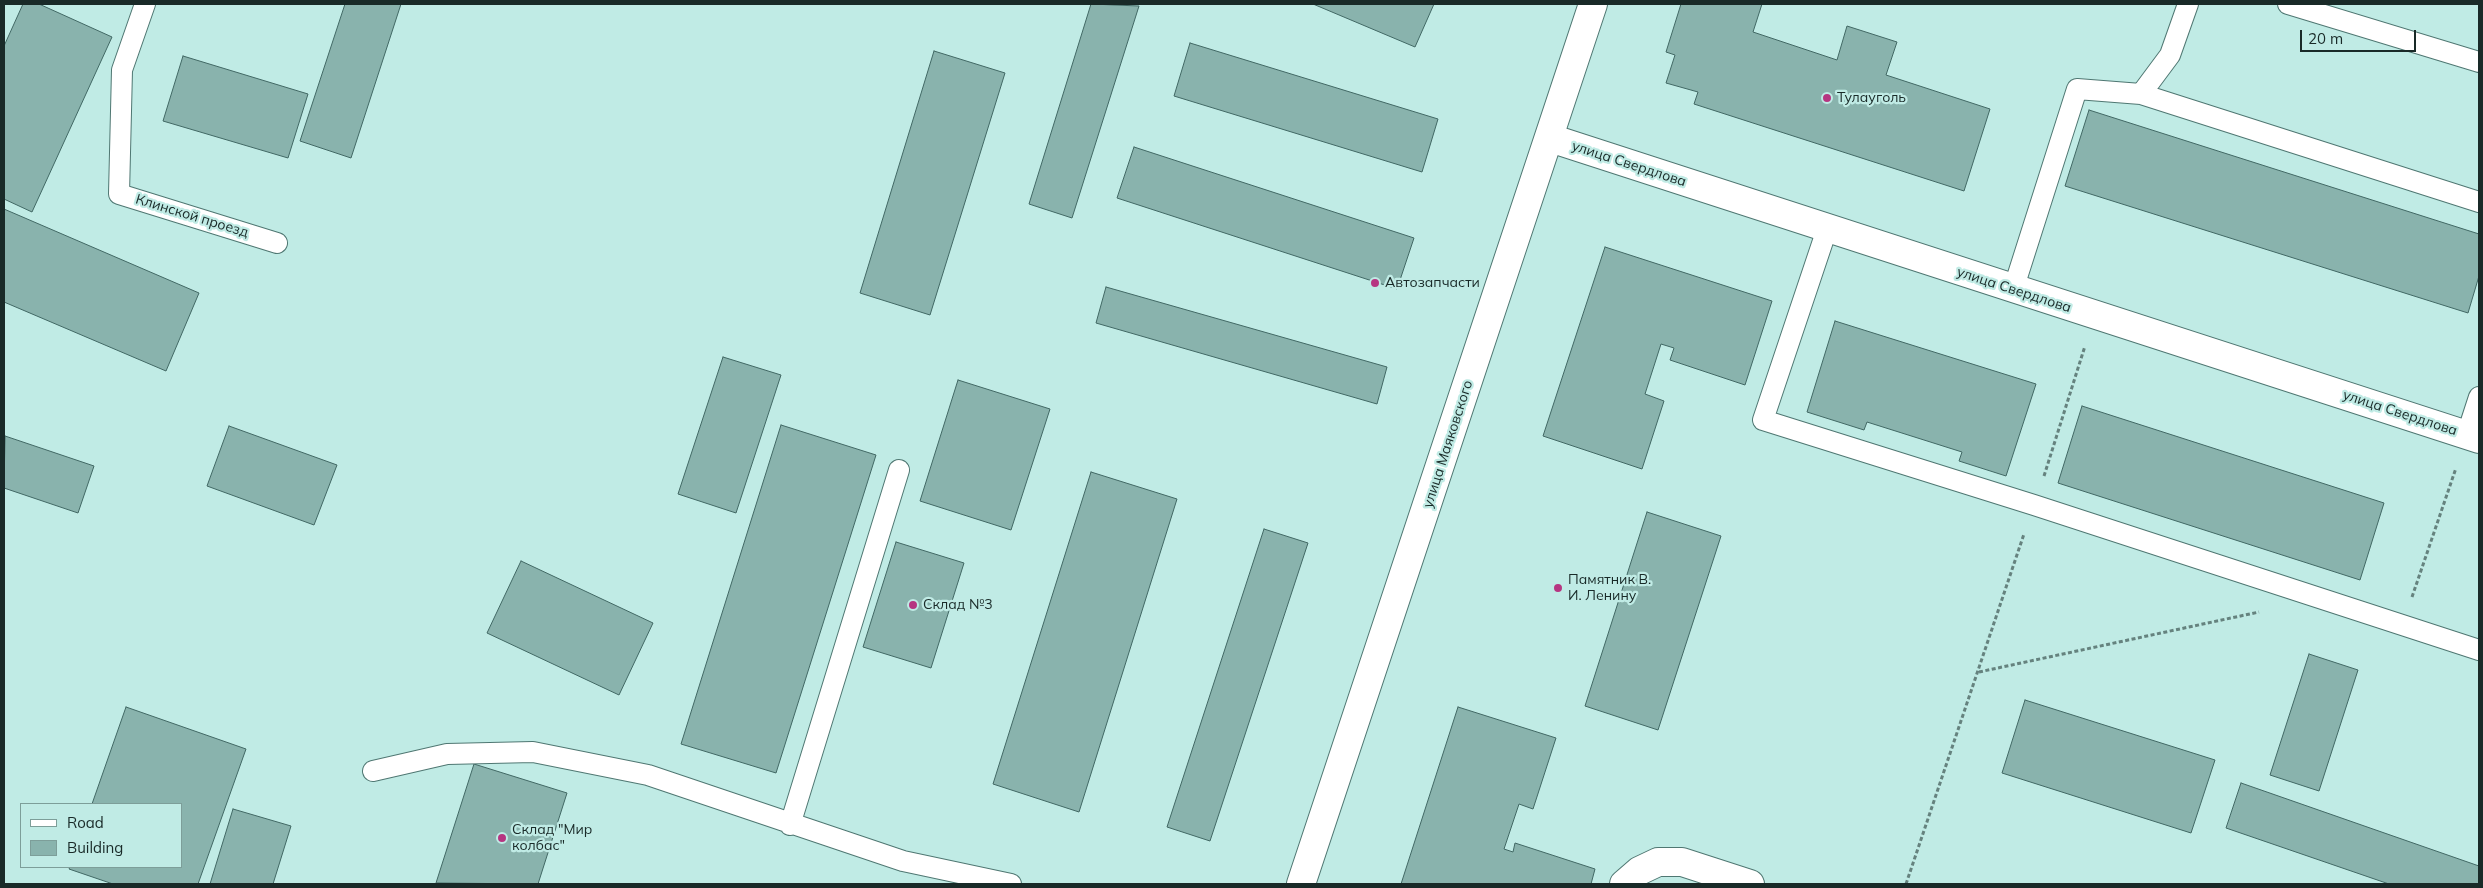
<!DOCTYPE html>
<html>
<head>
<meta charset="utf-8">
<style>
	body { margin:0 }
	#map { position:relative; width:2483px; height:888px; overflow:hidden; background:#c0ebe5; font-family:Mulish,sans-serif }
	canvas { display:block }
	.frame { position:absolute; inset:0; border:5px solid #192a28; pointer-events:none }
	.legend { position:absolute; left:20px; top:803px; width:162px; height:65px; box-sizing:border-box; background:#c0ebe5; border:1px solid #7d9e99; margin:0; padding:6px 9px; list-style:none; font-size:15px; color:#192a28 }
	.legend li { display:flex; align-items:center; gap:10px; height:25px }
	.legend b { width:25px; border:1px solid #7d9e99 }
	.scale { position:absolute; left:2300px; top:30px; width:116px; height:22px; box-sizing:border-box; border:2px solid #192a28; border-top:0; padding-left:6px; font-size:15px; line-height:18px; white-space:nowrap; color:#192a28; -webkit-text-stroke:4px #c0ebe5; paint-order:stroke }
</style>
</head>
<body>
<div id="map">
<canvas width="2483" height="888"></canvas>
<div class="frame"></div>
<ul class="legend">
<li><b style="height:6px;background:#fff"></b>Road</li>
<li><b style="height:14px;background:#89b3ad"></b>Building</li>
</ul>
<div class="scale">20 m</div>
</div>
<script>
const ctx = document.querySelector('canvas').getContext('2d');
ctx.lineJoin = 'round';
function fill(path, color) {
  ctx.fillStyle = color;
  ctx.fill(path, 'evenodd');
}
function poly(rows) {
  const path = new Path2D();
  for (const r of rows) {
    path.moveTo(r[0], r[1]);
    for (let i = 2; i < r.length; i += 2) path.lineTo(r[i], r[i + 1]);
  }
  return path;
}
function stroke(path, color, width, dash) {
  ctx.strokeStyle = color;
  ctx.lineWidth = width;
  ctx.lineCap = dash ? 'butt' : 'round';
  ctx.setLineDash(dash || []);
  ctx.stroke(path);
}
function write(font, color, halo, rows, align = 'center') {
  ctx.font = font + ' Mulish,sans-serif';
  ctx.lineWidth = 4.5;
  ctx.setLineDash([]);
  ctx.textBaseline = 'middle';
  ctx.strokeStyle = halo;
  ctx.fillStyle = color;
  for (const [text, x, y, turn = 0] of rows) {
    ctx.save();
    ctx.translate(x, y);
    ctx.rotate((+turn || 0) * Math.PI / 180);
    ctx.textAlign = isNaN(turn) ? turn : align;
    if (halo) ctx.strokeText(text, 0, 0);
    ctx.fillText(text, 0, 0);
    ctx.restore();
  }
}
const building = poly([
	[23,4,39,4,112,37,32,212,4,199,4,46,23,4],
	[345,4,401,4,351,158,300,141,345,4],
	[1091,4,1139,6,1072,218,1029,204,1091,4],
	[1313,4,1434,4,1415,47,1313,4],
	[1681,4,1762,4,1753,32,1837,60,1847,26,1897,42,1886,75,1990,109,1964,191,1694,104,1698,92,1666,83,1675,55,1666,52,1681,4],
	[1190,43,1438,119,1422,172,1174,96,1190,43],
	[934,51,1005,73,930,315,860,293,934,51],
	[183,56,308,94,288,158,163,121,183,56],
	[2089,110,2479,234,2479,276,2468,313,2065,186,2089,110],
	[1134,147,1414,238,1397,289,1117,198,1134,147],
	[4,209,199,293,166,371,4,302,4,209],
	[1605,247,1772,301,1745,385,1670,360,1674,348,1661,344,1645,394,1664,401,1642,469,1543,436,1605,247],
	[1106,287,1387,367,1377,404,1096,323,1106,287],
	[1835,321,2036,384,2006,476,1959,461,1962,452,1867,422,1864,430,1807,412,1835,321],
	[723,357,781,375,736,513,678,494,723,357],
	[958,380,1050,409,1011,530,920,501,958,380],
	[2082,406,2384,503,2360,580,2058,483,2082,406],
	[781,425,876,455,776,773,681,744,781,425],
	[229,426,337,465,314,525,207,486,229,426],
	[5,436,94,466,78,513,4,488,5,436],
	[1091,472,1177,499,1079,812,993,784,1091,472],
	[1647,512,1721,536,1658,730,1585,706,1647,512],
	[1264,529,1308,543,1210,841,1167,827,1264,529],
	[896,542,964,563,931,668,863,647,896,542],
	[521,561,653,623,619,695,487,633,521,561],
	[2309,654,2358,670,2319,791,2270,775,2309,654],
	[2025,700,2215,760,2191,833,2002,773,2025,700],
	[126,707,246,749,198,884,113,884,69,869,70,867,181,867,181,804,92,804,126,707],
	[1458,707,1556,738,1533,809,1519,804,1504,849,1513,852,1515,843,1595,869,1591,884,1401,884,1458,707],
	[474,764,567,793,538,884,436,883,474,764],
	[2241,783,2479,866,2479,884,2389,884,2226,828,2241,783],
	[233,809,291,826,273,884,210,884,233,809]
]);
const path = poly([
	[2044,476,2085,346],
	[2412,597,2456,468],
	[1979,672,2259,612],
	[1906,884,2024,534]
]);
const lane = poly([
	[145,4,122,70,119,194,277,243],
	[2288,4,2479,62],
	[2141,94,2479,202],
	[1827,229,1763,420,2034,505,2479,650],
	[2013,290,2077,89,2141,94,2170,55,2188,4],
	[2467,434,2479,397],
	[373,771,447,754,533,752,648,775,903,861,1011,884],
	[790,825,899,470]
]);
const street = poly([
	[1550,138,2479,439],
	[1301,884,1593,4],
	[1624,884,1639,871,1658,862,1682,862,1750,884]
]);
const markers = [
	[1827,98,5,"#b63581"],
	[1375,283,5,"#b63581"],
	[1558,588,5,"#b63581"],
	[913,605,5,"#b63581"],
	[502,838,5,"#b63581"]
];
const poiNames = [
	["Тулауголь",1837,98],
	["Автозапчасти",1385,283],
	["Памятник В.",1568,580],
	["И. Ленину",1568,596],
	["Склад №3",923,605],
	["Склад \"Мир",512,830],
	["колбас\"",512,846]
];
const streetNames = [
	["улица Свердлова",1629,164,18],
	["Клинской проезд",192,216,17],
	["улица Свердлова",2014,290,18],
	["улица Свердлова",2400,413,18],
	["улица Маяковского",1448,444,-72]
];
fill(building, '#89b3ad');
stroke(building, '#416864', 1);
stroke(lane, '#4f7772', 22);
stroke(street, '#4f7772', 30);
stroke(path, '#65827e', 3, [4, 2.5]);
stroke(lane, '#fff', 20);
stroke(street, '#fff', 28);
for (const [x, y, r, color] of markers) {
  const dot = new Path2D();
  dot.arc(x, y, r, 0, 2 * Math.PI);
  ctx.fillStyle = color;
  ctx.fill(dot);
  stroke(dot, '#c0ebe5', 2);
}
write('14px', '#192a28', '#c0ebe5', poiNames, 'left');
write('14px', '#192a28', '#c0ebe5', streetNames);
</script>
</body>
</html>
